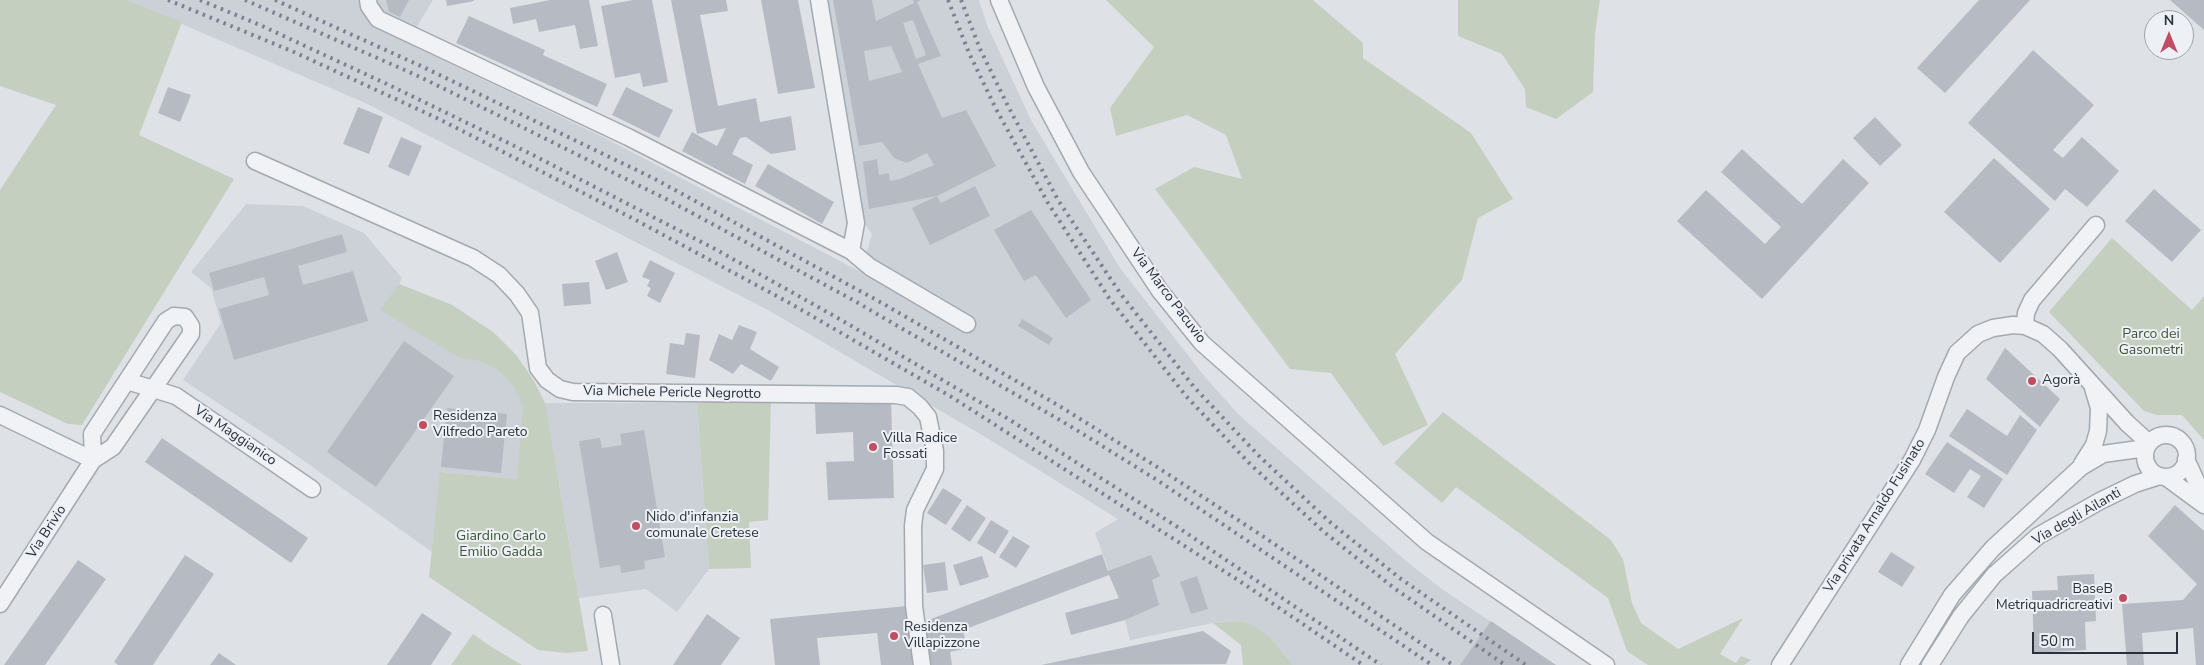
<!DOCTYPE html>
<html>
<head>
<meta charset="utf-8">
<style>
	body { margin:0 }
	#map { position:relative; width:2204px; height:665px; overflow:hidden; background:#dee2e6; font-family:"Nunito Sans",sans-serif }
	canvas { display:block }
	.north { position:absolute; left:2144px; top:10px; width:50px; height:50px; box-sizing:border-box; background:#edf0f4; border:1px solid #9fa3aa; border-radius:50%; rotate:0deg; font-size:14px; font-weight:700; line-height:20px; text-align:center; color:#29303c }
	.north::after { content:''; display:block; margin:auto; width:18px; height:22px; background:#c24d63; clip-path:polygon(50% 0,100% 100%,50% 72%,0 100%) }
	.scale { position:absolute; left:2032px; top:632px; width:146px; height:22px; box-sizing:border-box; border:2px solid #29303c; border-top:0; padding-left:6px; font-size:15px; line-height:18px; white-space:nowrap; color:#29303c; -webkit-text-stroke:4px #edf0f4; paint-order:stroke }
</style>
</head>
<body>
<div id="map">
<canvas width="2204" height="665"></canvas>
<div class="north">N</div>
<div class="scale">50 m</div>
</div>
<script>
const ctx = document.querySelector('canvas').getContext('2d');
ctx.lineJoin = 'round';
function fill(path, color) {
  ctx.fillStyle = color;
  ctx.fill(path, 'evenodd');
}
function poly(rows) {
  const path = new Path2D();
  for (const r of rows) {
    if (r.length === 3) {
      path.moveTo(r[0] + r[2], r[1]);
      path.arc(r[0], r[1], r[2], 0, 2 * Math.PI);
      continue;
    }
    path.moveTo(r[0], r[1]);
    for (let i = 2; i < r.length; i += 2) path.lineTo(r[i], r[i + 1]);
  }
  return path;
}
function stroke(path, color, width, dash) {
  ctx.strokeStyle = color;
  ctx.lineWidth = width;
  ctx.lineCap = dash ? 'butt' : 'round';
  ctx.setLineDash(dash || []);
  ctx.stroke(path);
}
function write(font, color, halo, rows, align = 'center') {
  ctx.font = font + ' "Nunito Sans",sans-serif';
  ctx.lineWidth = 4;
  ctx.setLineDash([]);
  ctx.textBaseline = 'middle';
  ctx.strokeStyle = halo;
  ctx.fillStyle = color;
  for (const [text, x, y, turn = 0] of rows) {
    ctx.save();
    ctx.translate(x, y);
    ctx.rotate((+turn || 0) * Math.PI / 180);
    ctx.textAlign = isNaN(turn) ? turn : align;
    if (halo) ctx.strokeText(text, 0, 0);
    ctx.fillText(text, 0, 0);
    ctx.restore();
  }
}
const built = poly([
	[126,0,433,0,407,43,605,138,861,272,872,234,847,201,814,0,979,0,987,25,1032,122,1120,268,1205,377,1239,415,1406,561,1442,589,1556,665,1293,665,1271,638,1242,621,1213,623,1130,640,1119,598,1095,533,1118,519,987,438,768,310,365,103],
	[246,204,303,206,364,233,402,278,399,284,452,305,493,332,517,356,545,403,697,403,709,569,677,612,646,589,579,598,559,483,441,472,432,552,283,446,183,380,221,323,211,288,191,272]
]);
const green = poly([
	[0,0,126,0,182,22,139,135,234,179,82,425,68,424,0,392,0,190,56,105,0,86],
	[1106,0,1313,0,1363,43,1363,58,1471,133,1513,199,1478,218,1462,280,1395,354,1428,425,1383,446,1331,373,1290,369,1155,189,1194,167,1242,179,1226,135,1187,115,1116,136,1110,108,1154,47],
	[1458,0,1600,0,1595,33,1593,92,1556,119,1526,107,1525,89,1502,54,1458,36],
	[2112,238,2192,310,2204,296,2204,440,2182,415,2157,415,2144,411,2049,312],
	[399,284,452,305,493,332,517,356,534,381,545,403,588,651,565,653,538,650,429,577,440,472,517,479,523,407,515,388,501,372,480,361,460,358,380,310],
	[771,399,768,520,749,522,751,568,709,569,697,403],
	[1443,412,1610,539,1623,559,1632,603,1641,623,1678,649,1743,618,1720,654,1736,663,1741,656,1751,660,1744,665,1648,665,1627,651,1608,598,1456,487,1442,503,1394,463],
	[1242,621,1254,626,1271,638,1293,665,1243,665,1241,645,1213,623],
	[473,634,490,646,522,665,451,665]
]);
const building = poly([
	[386,0,409,0,400,17,389,12],
	[446,0,474,0,474,1,447,6],
	[550,0,589,0,598,46,580,49,575,25,539,32,536,19,513,24,510,8],
	[633,0,652,0,668,82,643,87,640,73,615,78,601,6],
	[671,0,726,0,728,11,700,15,718,106,756,98,760,122,791,116,796,150,771,154,746,137,740,138,732,154,753,165,745,184,682,151,692,132,717,146,726,128,697,134],
	[761,0,798,0,815,88,778,94],
	[833,0,872,0,876,21,914,3,913,0,921,0,917,2,941,56,918,64,942,118,966,110,996,166,937,196,941,203,975,186,990,216,930,245,912,208,937,196,869,209,863,162,877,159,879,175,889,173,890,181,900,179,934,165,927,153,907,163,894,158,882,142,859,146],
	[913,20,926,55,916,59,903,23],
	[891,46,902,72,869,81,864,51],
	[1979,0,2030,0,1945,93,1917,68],
	[2170,0,2204,0,2204,30],
	[469,16,545,50,543,55,607,84,597,107,456,43],
	[2033,50,2094,105,2053,150,2063,158,2082,137,2119,171,2087,207,2065,189,2055,201,1968,123],
	[168,87,191,95,180,122,158,113],
	[626,87,673,110,659,138,612,115],
	[358,107,383,117,369,154,343,144],
	[1875,117,1902,145,1880,166,1853,138],
	[401,137,422,146,409,176,388,167],
	[1742,149,1802,204,1843,159,1869,183,1762,299,1677,221,1706,190,1765,244,1781,227,1721,172],
	[1994,158,2050,209,2000,263,1944,212],
	[768,164,834,202,822,224,755,186],
	[2154,189,2201,230,2172,262,2125,221],
	[1031,210,1091,300,1066,318,1036,275,1024,281,994,230],
	[342,234,347,252,298,266,303,285,353,271,368,321,234,360,219,309,269,295,264,277,214,291,209,273],
	[617,252,628,282,606,290,595,261],
	[650,260,675,273,660,303,647,296,651,288,647,286,650,280,642,277],
	[589,282,591,304,564,306,562,284],
	[1022,319,1053,338,1049,345,1018,326],
	[739,325,757,332,750,349,779,367,771,381,741,364,733,374,709,360,719,334,732,340],
	[686,333,700,335,695,378,666,374,670,343,684,345],
	[404,341,454,376,376,487,327,452],
	[2005,348,2060,399,2040,427,1986,379],
	[891,400,894,498,828,500,826,462,854,461,853,432,816,434,815,403],
	[447,408,507,414,501,473,441,467],
	[1967,409,2007,436,2020,415,2037,430,2007,475,1949,436],
	[644,430,665,557,644,561,645,569,621,573,620,565,600,568,579,441,600,438,602,448,622,445,620,434],
	[162,438,308,538,291,563,145,462],
	[1947,442,2003,479,1984,508,1967,497,1981,476,1970,469,1954,493,1925,474],
	[943,488,962,500,946,525,927,513],
	[967,505,986,518,970,542,951,529],
	[2175,505,2204,531,2204,665,2196,665,2193,628,2142,633,2144,665,2127,665,2122,604,2183,600,2197,584,2148,536],
	[991,520,1009,531,995,554,977,543],
	[1013,536,1030,546,1016,568,999,557],
	[1891,552,1915,567,1902,587,1878,572],
	[1102,554,1108,571,1151,555,1160,576,1152,580,1159,605,1125,620,1071,635,1065,613,1119,598,1109,575,963,630,967,648,950,652,952,665,931,665,923,622],
	[185,555,214,574,153,665,118,665,114,662],
	[982,556,989,577,960,586,953,565],
	[78,560,106,579,45,665,4,665],
	[945,562,948,590,927,593,923,565],
	[2094,574,2096,621,2085,622,2086,650,2034,653,2032,591,2058,590,2057,576],
	[1197,576,1208,609,1191,614,1180,582],
	[907,606,914,665,881,665,877,633,817,638,820,665,775,665,770,619],
	[422,613,452,633,431,665,387,665],
	[707,614,740,638,721,665,673,665],
	[1491,621,1556,665,1460,665],
	[1203,631,1231,651,1226,664,1041,665],
	[219,653,236,665,210,665]
]);
const minor = poly([
	[368,0,369,6,378,19,628,137,851,251,870,267,967,324],
	[819,0,856,223,851,251],
	[999,0,1036,87,1081,172,1160,291,1202,343,1427,542,1606,665],
	[255,161,473,258,499,275,517,294,530,313,538,368,547,380,560,389,573,392,896,395,908,397,920,407,928,417,935,451,935,469,915,510,913,526,914,606,922,665],
	[2025,326,2026,313,2032,300,2096,225],
	[127,381,176,396,312,489],
	[0,415,93,460],
	[2166,456,21],
	[2186,459,2197,483,2201,502],
	[2082,464,2094,445,2098,431,2099,408,2093,388],
	[2166,477,2204,505],
	[0,604,93,460,113,447,191,334,191,326,185,317,174,316,166,321,92,434,93,460],
	[603,615,611,665],
	[1780,665,1912,460,1927,430,1946,377,1957,353,1978,334,1993,328,2013,325,2025,326,2043,334,2060,349,2127,423,2149,443],
	[1909,665,1952,595,1993,548,2081,467,2103,454,2146,448],
	[1930,665,1961,616,1994,575,2038,536,2100,501,2135,484,2160,476]
]);
const rail = poly([
	[168,0,294,52,439,119,632,218,786,301,950,396,1241,582,1363,665],
	[200,0,260,25,389,85,531,154,715,249,843,321,1010,420,1176,526,1381,665],
	[245,0,416,75,518,125,668,200,853,300,1070,426,1157,480,1432,665],
	[275,0,421,66,653,178,882,303,1061,407,1154,465,1261,535,1453,665],
	[948,0,969,53,996,109,1048,203,1109,298,1186,396,1250,464,1324,532,1394,588,1505,665],
	[961,0,980,49,1008,106,1058,200,1120,293,1194,387,1259,456,1331,523,1401,579,1526,665]
]);
const markers = [
	[2032,381,5,"#c24d63"],
	[423,425,5,"#c24d63"],
	[873,447,5,"#c24d63"],
	[636,526,5,"#c24d63"],
	[2123,598,5,"#c24d63"],
	[894,636,5,"#c24d63"]
];
const streetNames = [
	["Via Marco Pacuvio",1168,296,53],
	["Via Michele Pericle Negrotto",672,393,1],
	["Via Maggianico",235,436,34],
	["Via privata Arnaldo Fusinato",1875,516,-58],
	["Via degli Ailanti",2077,517,-30],
	["Via Brivio",47,532,-57]
];
const parkNames = [
	["Parco dei",2151,335],
	["Gasometri",2151,351],
	["Giardino Carlo",501,537],
	["Emilio Gadda",501,553]
];
const poiNames = [
	["Agorà",2042,381],
	["Residenza",433,417],
	["Vilfredo Pareto",433,433],
	["Villa Radice",883,439],
	["Fossati",883,455],
	["Nido d'infanzia",646,518],
	["comunale Cretese",646,534],
	["BaseB",2113,590,"right"],
	["Metriquadricreativi",2113,606,"right"],
	["Residenza",904,628],
	["Villapizzone",904,644]
];
fill(built, '#ccd1d8');
fill(green, '#c4cfc0');
fill(building, '#b6bbc3');
stroke(minor, '#a4a9b0', 19);
stroke(minor, '#f0f2f5', 16);
stroke(rail, '#79828e', 4, [2.5, 5]);
for (const [x, y, r, color] of markers) {
  const dot = new Path2D();
  dot.arc(x, y, r, 0, 2 * Math.PI);
  ctx.fillStyle = color;
  ctx.fill(dot);
  stroke(dot, '#edf0f4', 2);
}
write('14px', '#29303c', '#edf0f4', streetNames);
write('14px', '#3e5637', '#edf0f4', parkNames);
write('14px', '#29303c', '#edf0f4', poiNames, 'left');
</script>
</body>
</html>
